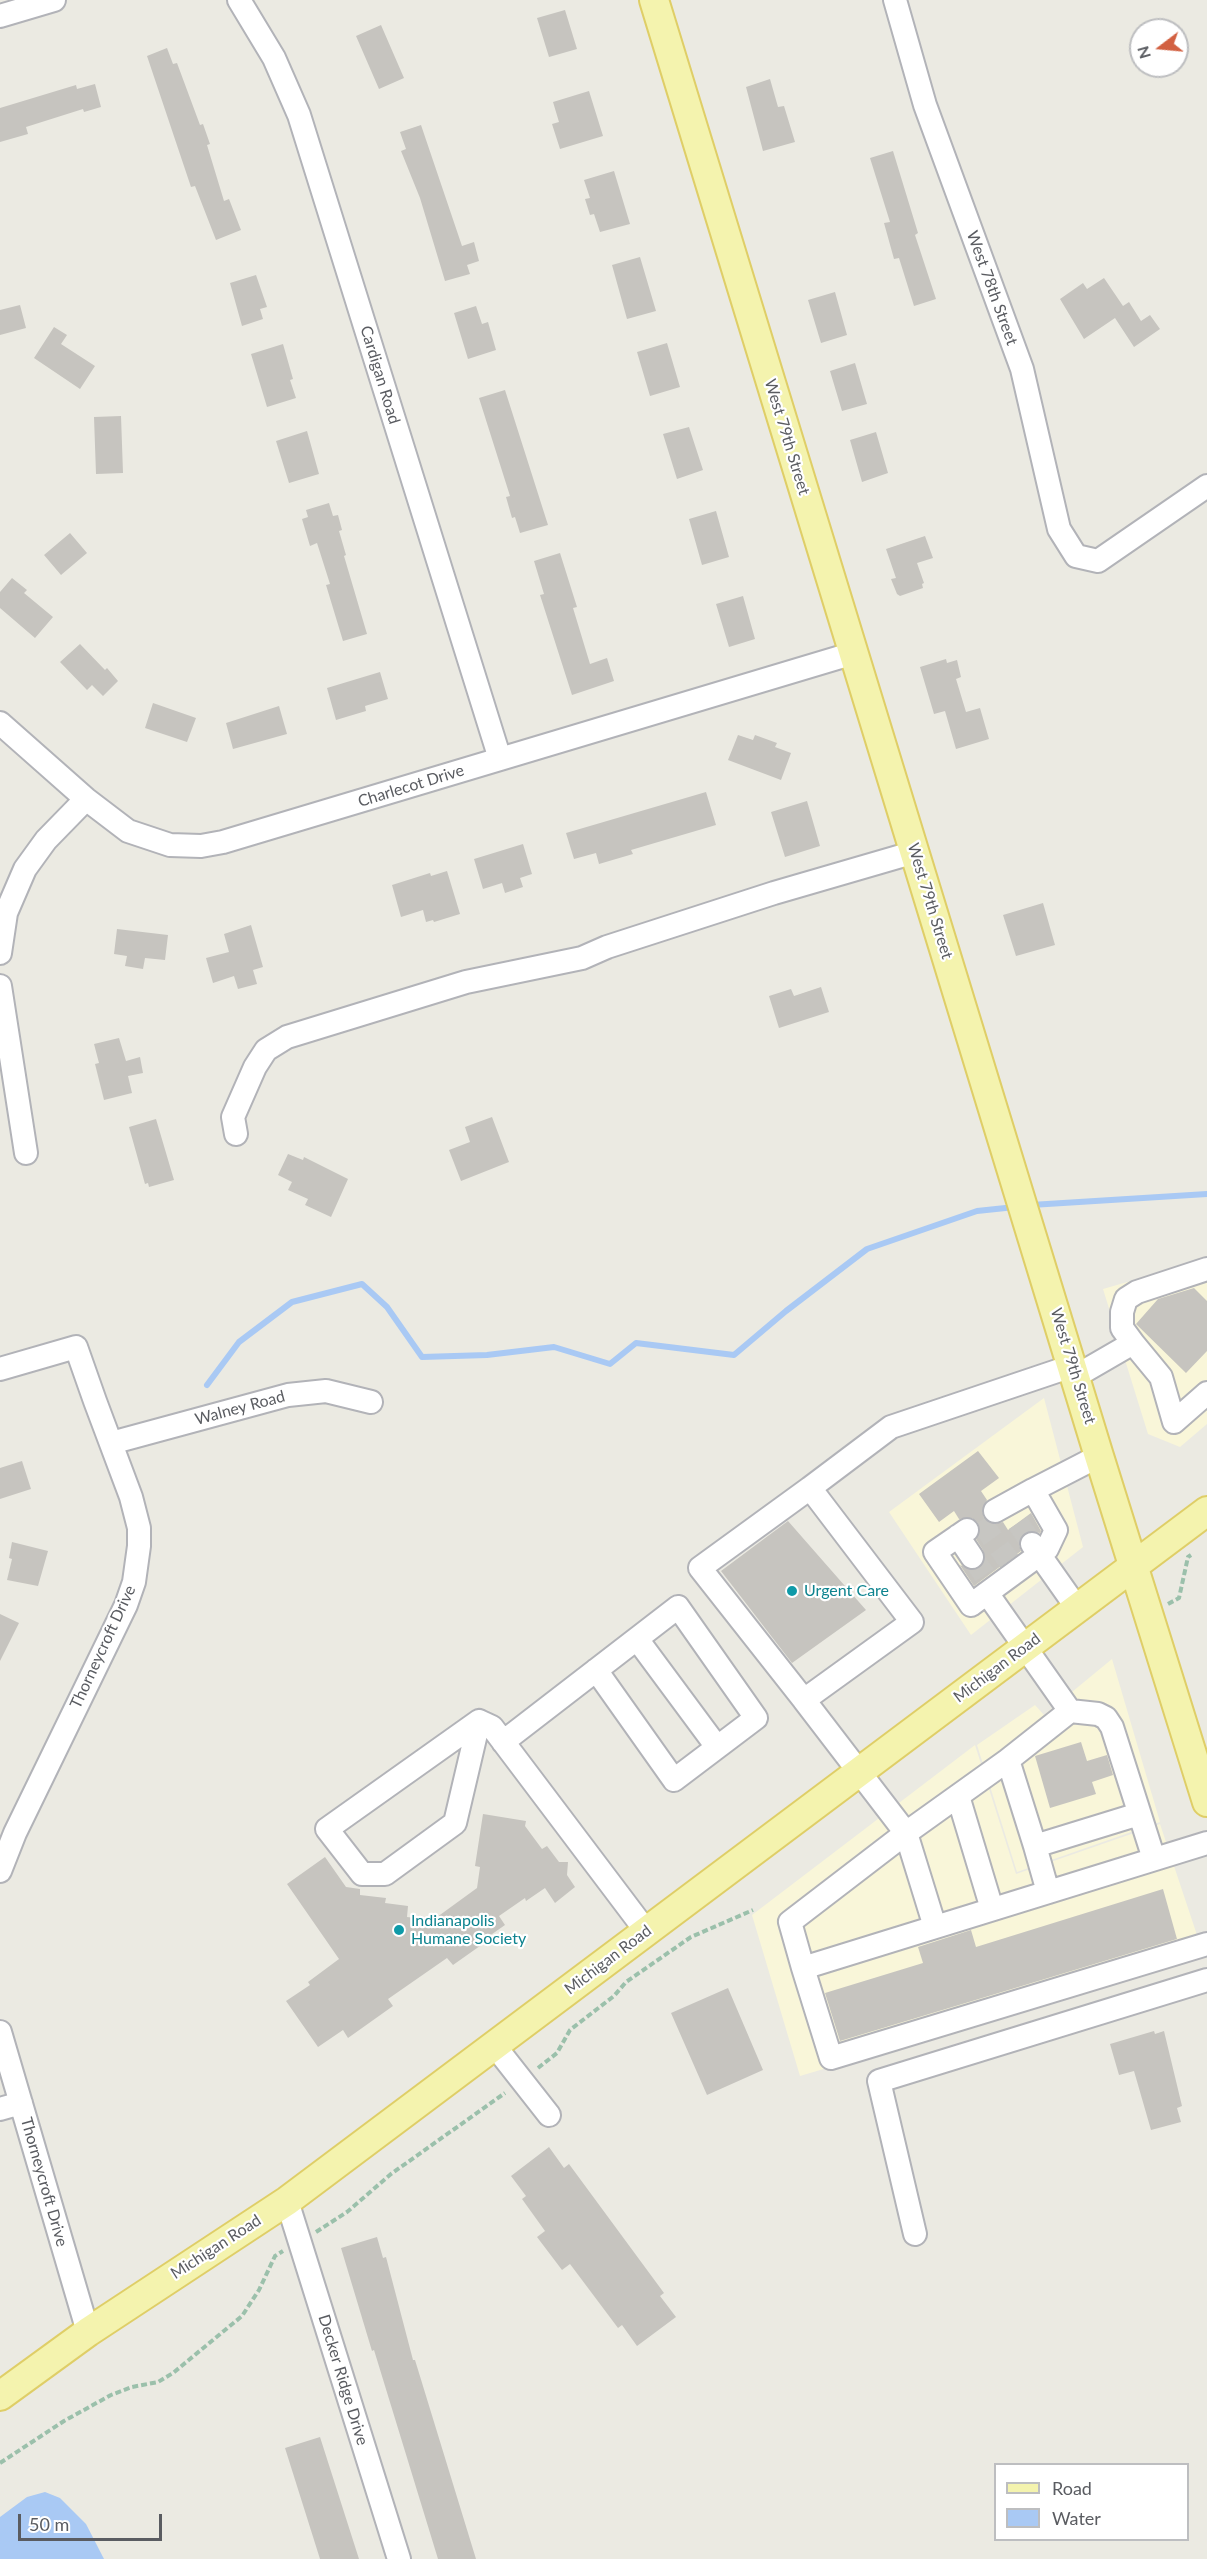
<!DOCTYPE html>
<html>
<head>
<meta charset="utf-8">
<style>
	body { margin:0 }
	#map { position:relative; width:1207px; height:2559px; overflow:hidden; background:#ebeae2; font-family:Lato,sans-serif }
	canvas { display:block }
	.legend { position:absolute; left:994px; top:2463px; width:195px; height:78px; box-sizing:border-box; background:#fff; border:2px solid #bdbec0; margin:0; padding:8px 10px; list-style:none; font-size:18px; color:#5a5c61 }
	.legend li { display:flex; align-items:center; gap:12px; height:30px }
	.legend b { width:30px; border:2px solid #bdbec0 }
	.north { position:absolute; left:1129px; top:18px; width:60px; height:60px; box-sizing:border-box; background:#fff; border:2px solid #bdbec0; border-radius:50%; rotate:254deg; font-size:16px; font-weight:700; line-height:24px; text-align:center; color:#5a5c61 }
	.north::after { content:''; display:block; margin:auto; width:21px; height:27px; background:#d26041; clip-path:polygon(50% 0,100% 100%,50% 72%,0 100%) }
	.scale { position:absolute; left:18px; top:2514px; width:144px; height:27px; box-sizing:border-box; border:3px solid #5a5c61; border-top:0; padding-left:8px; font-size:18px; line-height:21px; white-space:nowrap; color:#5a5c61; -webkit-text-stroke:4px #fff; paint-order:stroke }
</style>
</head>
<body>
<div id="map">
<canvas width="1207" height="2559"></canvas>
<ul class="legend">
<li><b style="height:8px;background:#f4f3ae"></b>Road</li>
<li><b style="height:16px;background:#a9c9f4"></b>Water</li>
</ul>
<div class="north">N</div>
<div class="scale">50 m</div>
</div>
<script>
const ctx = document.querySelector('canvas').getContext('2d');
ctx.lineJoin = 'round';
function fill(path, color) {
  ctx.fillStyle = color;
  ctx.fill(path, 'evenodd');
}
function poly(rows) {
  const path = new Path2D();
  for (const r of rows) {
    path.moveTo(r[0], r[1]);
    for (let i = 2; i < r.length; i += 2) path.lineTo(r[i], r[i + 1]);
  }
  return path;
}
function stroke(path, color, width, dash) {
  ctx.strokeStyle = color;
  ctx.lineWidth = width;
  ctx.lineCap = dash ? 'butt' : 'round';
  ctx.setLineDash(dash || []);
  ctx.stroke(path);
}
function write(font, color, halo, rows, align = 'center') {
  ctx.font = font + ' Lato,sans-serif';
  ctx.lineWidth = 4.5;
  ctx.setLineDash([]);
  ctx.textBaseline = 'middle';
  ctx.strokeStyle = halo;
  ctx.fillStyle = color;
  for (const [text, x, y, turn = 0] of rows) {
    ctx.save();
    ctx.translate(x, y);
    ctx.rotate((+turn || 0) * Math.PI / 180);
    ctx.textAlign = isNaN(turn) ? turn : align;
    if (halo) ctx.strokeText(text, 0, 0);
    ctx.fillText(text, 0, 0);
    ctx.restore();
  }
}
const commercial = poly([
	[1207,1259,1207,1424,1180,1447,1148,1434,1103,1289],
	[1044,1398,1083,1547,971,1635,889,1512],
	[1112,1659,1160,1822,1017,1872,977,1745,1035,1705,1044,1715],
	[975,1745,1016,1874,1160,1824,1204,1956,800,2076,752,1915]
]);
const water = poly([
	[45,2492,60,2498,86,2524,104,2559,0,2559,0,2517,27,2497]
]);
const stream = poly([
	[1031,1205,1207,1194],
	[207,1385,239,1342,292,1302,362,1284,387,1307,422,1357,487,1355,554,1347,610,1364,636,1343,734,1355,786,1311,867,1249,977,1211,1015,1207]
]);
const building = poly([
	[565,10,577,49,549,57,537,18],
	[381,25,404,78,379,89,356,36],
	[167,48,173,64,177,63,200,125,203,124,210,144,207,145,224,201,229,199,241,230,216,240,195,186,191,187,147,56],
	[770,79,778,107,784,106,795,142,763,151,746,87],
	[95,84,101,107,84,112,83,109,26,127,28,134,0,142,0,108,76,85,77,89],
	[589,91,603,136,560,149,552,124,559,122,553,102],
	[421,125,462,246,474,242,479,261,467,265,470,274,445,281,420,198,401,151,406,149,400,132],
	[893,151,918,233,915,235,936,299,914,306,899,258,894,259,884,223,890,222,870,158],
	[614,171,630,224,600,232,594,214,590,215,585,199,590,198,584,180],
	[640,257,656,311,627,319,612,265],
	[256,275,267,307,260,309,263,319,242,326,230,283],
	[1104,278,1123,306,1129,302,1141,321,1150,315,1160,329,1134,347,1115,318,1084,339,1060,299,1083,283,1087,289],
	[835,292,847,335,821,343,808,300],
	[20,305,26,328,0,335,0,310],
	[476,306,482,324,488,322,496,350,468,359,454,313],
	[54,327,67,335,61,344,95,366,80,389,34,358],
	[667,343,680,387,650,396,637,352],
	[283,344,293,379,290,380,296,398,267,407,251,354],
	[855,363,867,404,842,411,830,371],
	[505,390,548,525,520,533,515,517,512,518,506,497,510,496,479,398],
	[121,416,123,473,96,474,94,417],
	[689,427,703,470,677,479,663,434],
	[307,431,319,474,289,483,276,441],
	[876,432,888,473,862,482,850,440],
	[329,503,333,516,338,515,342,530,339,531,346,555,344,556,367,634,343,641,326,585,330,584,317,543,310,546,302,519,308,517,306,510],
	[716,511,729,557,702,565,689,519],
	[70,533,87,553,61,575,44,555],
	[925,536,933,558,917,563,924,583,922,584,923,588,900,596,897,594,891,579,896,578,886,549],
	[560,553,577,607,573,608,590,664,607,658,614,681,572,695,540,595,544,594,534,561],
	[12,578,27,590,24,593,53,617,35,638,0,608,0,592],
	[743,596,755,639,729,647,716,604],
	[80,644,105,670,107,668,118,681,103,696,92,685,87,690,60,662],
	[946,659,947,663,957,660,961,677,956,679,966,712,980,708,989,739,956,749,945,711,934,714,920,667],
	[380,672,388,699,365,706,366,711,336,720,327,688],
	[153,703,196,718,187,742,145,728],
	[279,706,287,734,233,749,226,723],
	[738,735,753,740,755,735,777,743,775,747,791,753,781,780,728,760],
	[706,792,716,825,631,850,633,854,599,864,596,853,574,859,566,833],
	[807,801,820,846,785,857,771,812],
	[523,844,532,874,520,878,523,887,505,893,502,883,483,889,474,859],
	[447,871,460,914,434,922,433,920,426,922,423,910,401,917,392,885,430,873,431,876],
	[1043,903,1055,945,1016,956,1003,915],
	[251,925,263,967,253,970,257,984,238,989,234,976,213,983,206,958,229,952,224,934],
	[117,929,168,935,165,960,145,958,143,969,125,966,127,956,114,954],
	[821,987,829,1012,779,1028,769,996,791,989,794,996],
	[119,1038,126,1061,140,1057,143,1073,128,1076,132,1093,104,1100,95,1064,99,1063,94,1044],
	[492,1117,509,1162,461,1181,449,1150,470,1142,465,1127],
	[156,1119,174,1180,149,1187,148,1183,145,1184,129,1127],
	[288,1154,303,1160,304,1157,348,1179,331,1217,305,1205,308,1199,288,1190,292,1182,278,1175],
	[1194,1288,1207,1301,1207,1351,1186,1373,1136,1324,1158,1299],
	[978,1451,999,1478,981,1491,987,1500,982,1510,984,1518,994,1524,1003,1522,1008,1530,1031,1513,1041,1531,1040,1533,1031,1531,1024,1533,1019,1545,1021,1551,974,1586,960,1565,973,1570,980,1568,984,1562,983,1550,976,1539,980,1530,978,1523,972,1518,959,1519,954,1511,939,1522,919,1494],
	[22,1461,31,1489,0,1499,0,1468],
	[788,1521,866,1610,792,1663,721,1571],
	[12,1542,48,1551,38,1586,7,1580,12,1559,9,1558],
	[0,1614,19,1623,0,1661],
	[1081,1742,1087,1761,1107,1755,1113,1775,1092,1782,1096,1794,1050,1808,1035,1756],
	[483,1814,526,1821,525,1826,542,1849,547,1846,559,1862,568,1862,567,1875,575,1887,555,1903,545,1888,526,1901,525,1898,499,1916,505,1925,485,1939,487,1941,453,1965,447,1958,388,1999,393,2006,348,2038,343,2030,318,2047,286,2001,310,1985,308,1982,339,1959,287,1884,325,1857,346,1887,360,1889,360,1895,386,1898,385,1903,408,1906,407,1917,433,1920,477,1888,480,1867,475,1866],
	[1163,1889,1177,1939,840,2041,825,1993,923,1963,918,1947,971,1930,976,1947],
	[728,1988,763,2070,707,2095,671,2013],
	[1154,2031,1155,2034,1164,2031,1182,2106,1177,2108,1181,2122,1151,2130,1134,2071,1119,2075,1110,2044],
	[549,2147,564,2168,569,2164,664,2293,660,2296,676,2317,637,2346,622,2325,618,2328,570,2264,562,2270,537,2237,545,2231,522,2199,526,2196,511,2176],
	[377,2237,383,2258,386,2257,413,2360,415,2360,476,2559,438,2559,374,2350,372,2351,341,2248],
	[320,2437,359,2559,320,2559,285,2448]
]);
const minorTunnel = poly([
	[980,1521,1009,1561],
	[1018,1523,1032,1544],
	[972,1557,986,1577]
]);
const path = poly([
	[1168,1604,1179,1598,1188,1557,1191,1555],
	[538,2068,557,2053,570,2030,614,1996,626,1982,691,1937,753,1910],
	[316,2232,347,2212,391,2174,505,2093],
	[0,2463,64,2421,111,2395,132,2387,158,2382,173,2373,242,2316,259,2290,275,2256,283,2251]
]);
const minor = poly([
	[239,0,274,58,299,115,500,759],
	[895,0,925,105,1022,369,1059,529,1076,556,1098,561,1207,486],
	[0,16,54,0],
	[0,723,86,799,128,831,170,845,201,846,223,842,854,653],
	[0,953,6,913,25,869,46,840,86,799],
	[0,986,26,1153],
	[236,1134,233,1117,255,1067,266,1050,287,1037,466,982,582,958,607,947,774,893,915,852],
	[1133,1343,1122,1328,1122,1312,1126,1299,1137,1292,1207,1269],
	[1072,1366,891,1427,810,1488,912,1622,804,1700,906,1833,790,1922,803,1968,1207,1843],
	[0,1369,76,1347,95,1401,131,1497,139,1528,139,1546,134,1582,126,1605,15,1833,0,1871],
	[1076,1376,1133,1343,1161,1377,1174,1422,1207,1393],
	[111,1443,288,1395,326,1391,371,1402],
	[995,1511,1033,1490],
	[967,1530,935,1552,971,1605,987,1593],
	[958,1536,972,1557],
	[1032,1544,1077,1608],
	[637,1639,717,1747],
	[804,1700,700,1568,810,1488],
	[1070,1711,987,1593,1047,1549,1056,1530,1033,1490,1099,1456],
	[479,1721,455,1823,385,1874,362,1874,327,1829,479,1721,492,1727,646,1931],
	[503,1742,678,1607,756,1718,674,1780,596,1670],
	[1008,1760,1070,1711,1098,1714,1106,1718,1112,1727,1154,1859],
	[958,1796,992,1909],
	[1035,1846,1048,1892],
	[935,1927,906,1833,1008,1760,1035,1846,1139,1814],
	[803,1968,831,2058,1207,1944],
	[0,2032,88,2332],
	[494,2045,549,2115],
	[0,2109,21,2103],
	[287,2201,399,2559],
	[915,2234,879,2081,1207,1980]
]);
const major = poly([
	[654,0,1099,1456,1207,1802],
	[0,2396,88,2332,287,2201,1207,1511]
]);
const markers = [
	[792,1591,6,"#0f9aa8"],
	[399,1930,6,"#0f9aa8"]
];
const streetNames = [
	["West 78th Street",992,288,70],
	["Cardigan Road",380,375,73],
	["West 79th Street",787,437,73],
	["Charlecot Drive",411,786,-17],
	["West 79th Street",930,901,73],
	["West 79th Street",1073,1366,73],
	["Walney Road",240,1408,-15],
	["Thorneycroft Drive",103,1647,-65],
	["Michigan Road",997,1668,-37],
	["Michigan Road",608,1960,-37],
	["Thorneycroft Drive",44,2182,74],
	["Michigan Road",216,2247,-33],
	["Decker Ridge Drive",343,2380,73]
];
const cultureNames = [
	["Urgent Care",804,1591],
	["Indianapolis",411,1921],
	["Humane Society",411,1939]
];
fill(commercial, '#f9f6d9');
fill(water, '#a9c9f4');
stroke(stream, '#a9c9f4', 6);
fill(building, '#c6c4bf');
stroke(minorTunnel, '#c7c6c2', 22, [22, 11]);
stroke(minor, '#b2b3b8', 26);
stroke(major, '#dfce67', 32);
stroke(path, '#9bc0ab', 4, [6, 3]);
stroke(minor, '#fff', 22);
stroke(major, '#f4f3ae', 28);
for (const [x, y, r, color] of markers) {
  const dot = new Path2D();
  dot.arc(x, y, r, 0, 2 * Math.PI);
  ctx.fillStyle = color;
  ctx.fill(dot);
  stroke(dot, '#fff', 2);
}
write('16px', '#5a5c61', '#fff', streetNames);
write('16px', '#0d838f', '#fff', cultureNames, 'left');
</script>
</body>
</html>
